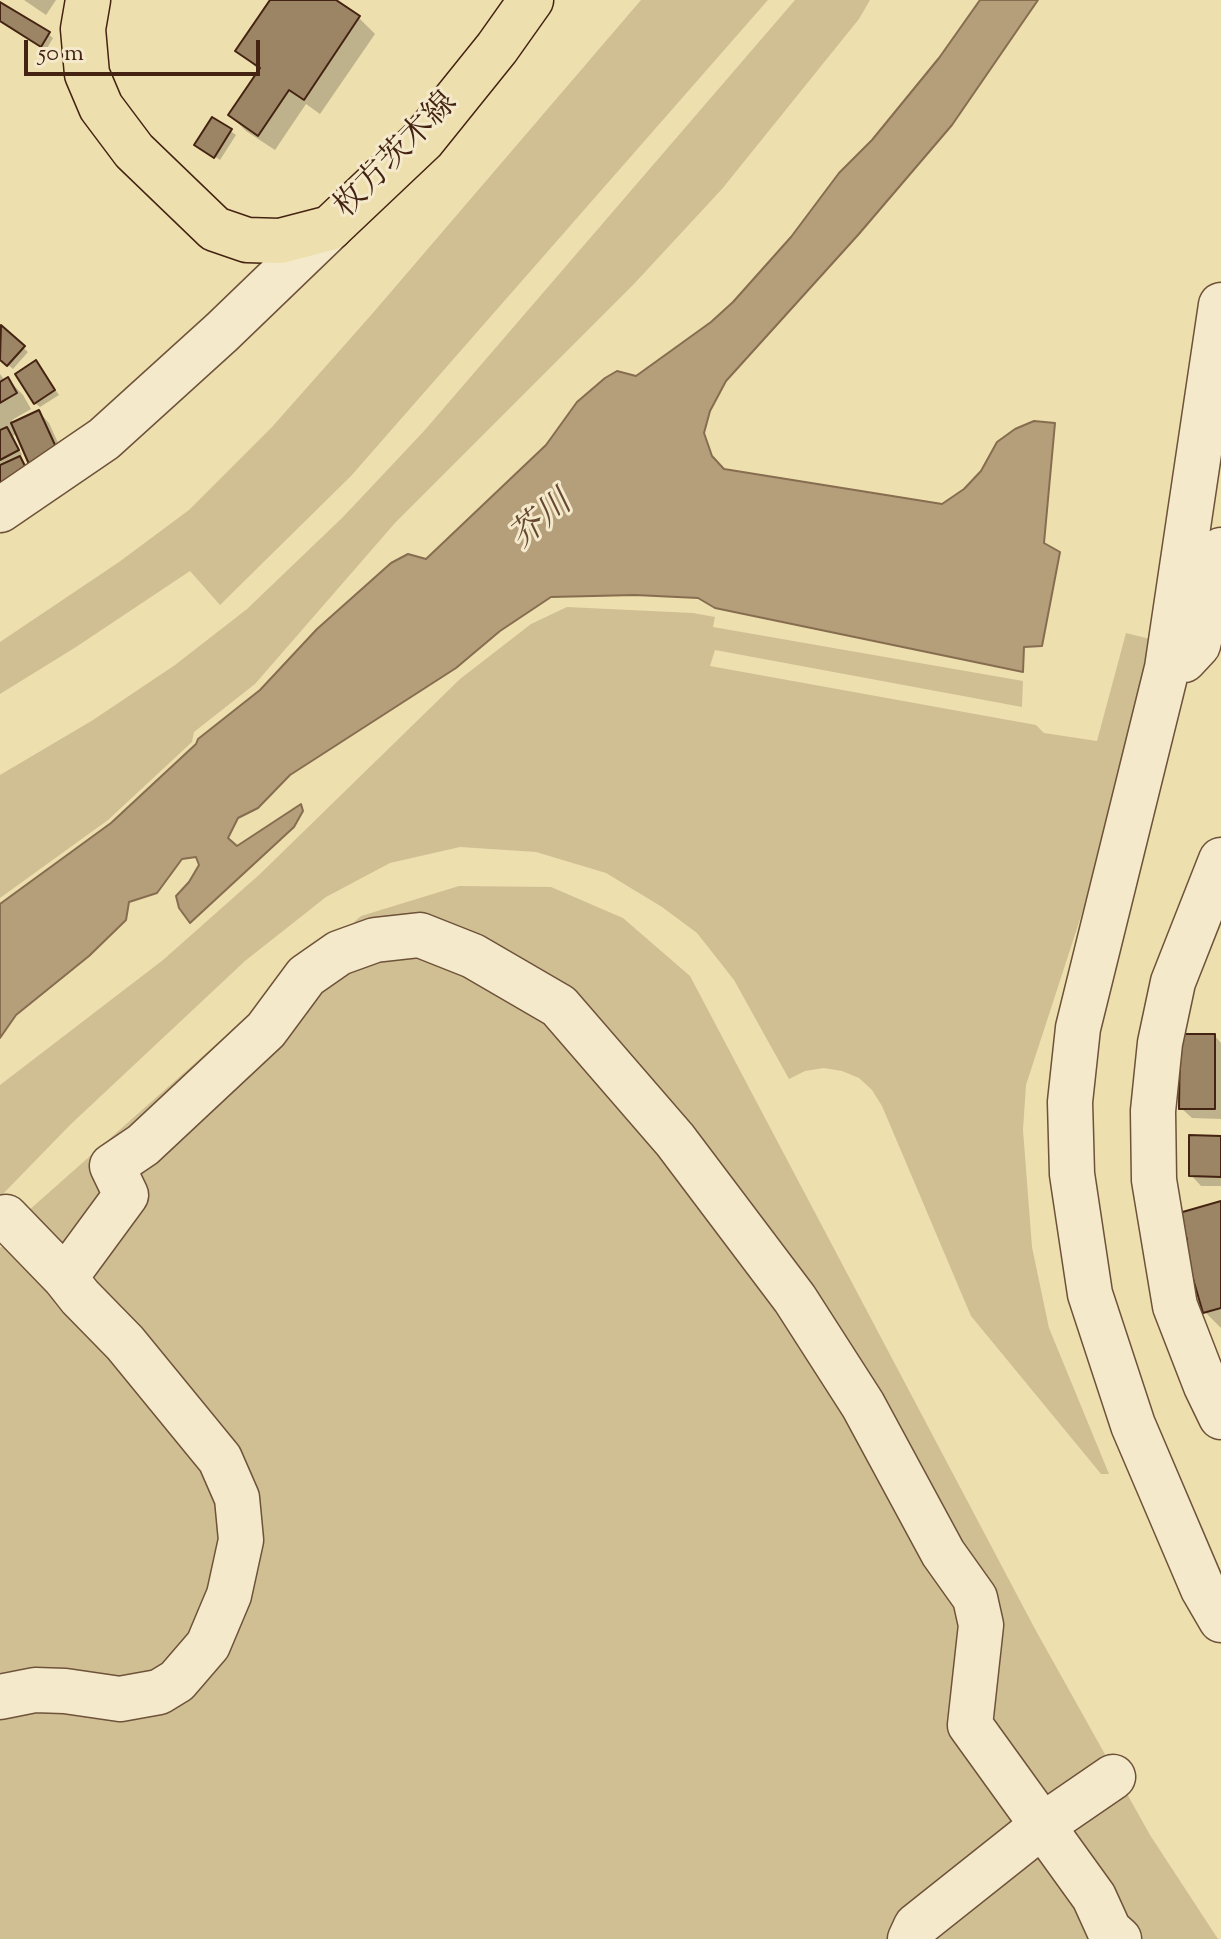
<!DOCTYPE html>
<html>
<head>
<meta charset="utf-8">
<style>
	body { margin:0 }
	#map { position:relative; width:1221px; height:1939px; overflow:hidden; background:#eedfaf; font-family:"Sorts Mill Goudy",serif }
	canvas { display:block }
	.scale { position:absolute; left:24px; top:40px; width:236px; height:36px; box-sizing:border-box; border:4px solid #442312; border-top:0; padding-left:10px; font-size:24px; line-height:28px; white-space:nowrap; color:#442312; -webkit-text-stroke:6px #f4eacb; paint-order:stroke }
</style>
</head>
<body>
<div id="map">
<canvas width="1221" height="1939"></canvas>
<div class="scale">50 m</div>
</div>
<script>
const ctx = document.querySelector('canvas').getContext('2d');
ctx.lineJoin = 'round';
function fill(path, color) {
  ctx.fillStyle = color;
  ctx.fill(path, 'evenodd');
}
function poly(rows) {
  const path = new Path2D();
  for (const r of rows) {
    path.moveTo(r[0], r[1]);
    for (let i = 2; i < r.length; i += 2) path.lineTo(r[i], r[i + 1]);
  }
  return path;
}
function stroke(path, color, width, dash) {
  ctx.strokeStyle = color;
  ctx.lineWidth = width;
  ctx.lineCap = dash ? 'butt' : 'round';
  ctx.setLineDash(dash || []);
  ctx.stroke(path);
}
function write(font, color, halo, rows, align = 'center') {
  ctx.font = font + ' "Sorts Mill Goudy","Noto Serif JP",serif';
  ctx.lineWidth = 6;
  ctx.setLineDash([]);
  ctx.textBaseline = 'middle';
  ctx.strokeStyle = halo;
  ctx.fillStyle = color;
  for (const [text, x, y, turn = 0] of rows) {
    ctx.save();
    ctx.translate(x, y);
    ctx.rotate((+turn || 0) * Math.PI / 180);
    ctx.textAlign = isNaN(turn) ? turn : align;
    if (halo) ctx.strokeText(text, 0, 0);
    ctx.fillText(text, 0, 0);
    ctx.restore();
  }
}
const green = poly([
	[641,0,768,0,351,476,220,605,190,571,76,647,0,694,0,642,119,562,189,510,272,427,372,314],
	[795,0,870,0,859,19,722,189,634,284,395,523,255,684,194,732,192,742,108,820,0,898,0,775,93,720,175,665,247,609,343,517,424,431],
	[567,607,693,613,715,617,713,627,1023,681,1022,707,715,650,710,666,1036,725,1044,733,1097,741,1126,633,1154,640,1112,821,1026,1085,1023,1130,1032,1247,1049,1328,1109,1474,1101,1474,971,1316,882,1106,872,1090,859,1078,842,1071,824,1068,805,1071,789,1079,734,980,697,933,662,907,606,873,536,852,460,847,390,863,326,897,245,961,70,1125,0,1197,0,1085,163,960,260,874,460,679,531,624],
	[459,886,551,887,623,918,690,976,1035,1629,1150,1835,1218,1939,0,1939,0,1703,177,1690,244,1500,28,1211,361,916],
	[0,1247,20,1249,215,1468,231,1542,172,1672,0,1691]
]);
const water = poly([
	[980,0,1038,0,952,125,858,235,726,381,710,411,704,433,712,456,724,469,942,504,964,489,981,471,997,442,1015,429,1034,421,1055,423,1044,543,1060,552,1042,646,1024,647,1023,672,715,608,698,598,635,595,551,597,500,631,456,668,290,775,258,808,238,818,228,838,237,846,301,804,303,811,294,827,190,923,179,908,176,896,189,882,199,865,196,857,182,859,157,893,129,902,126,920,89,956,16,1015,0,1038,0,904,111,823,196,744,198,739,260,690,317,629,391,563,408,554,426,559,546,445,577,402,605,378,617,371,636,376,711,322,733,302,791,237,839,173,872,140,939,58,980,0]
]);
const shadow = poly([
	[24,0,56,0,46,15],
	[272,0,332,0,359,18,375,34,320,114,306,104,275,150,246,131,230,115,260,71,238,51],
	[0,4,48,34,53,38,46,50,0,21],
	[213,119,236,135,220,160,199,146],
	[1,327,28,352,13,369,0,358],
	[36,363,59,395,40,407,35,403],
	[0,374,5,381,8,379,23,395,31,409,12,420,14,424,39,412,49,423,70,469,18,433,13,436,22,455,18,457,31,477,0,493],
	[1215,1036,1221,1043,1221,1119,1192,1118,1181,1108],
	[1221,1138,1221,1186,1201,1186,1191,1175],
	[1221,1203,1221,1328,1205,1312,1189,1241]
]);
const building = poly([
	[270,0,336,0,360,16,304,100,289,90,258,136,228,115,260,68,235,51,270,0],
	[0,2,50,32,41,47,0,21,0,2],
	[212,117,232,129,214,158,194,145,212,117],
	[1,325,25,346,7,366,0,360,1,325],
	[36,360,55,390,34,404,15,374,36,360],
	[8,377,17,393,0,403,0,382,8,377],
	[39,410,61,458,32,471,11,423,39,410],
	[7,427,19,450,0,460,0,430,7,427],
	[20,456,28,472,0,486,0,465,20,456],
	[1180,1034,1215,1034,1215,1109,1179,1109,1180,1034],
	[1189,1135,1221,1136,1221,1177,1189,1176,1189,1135],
	[1221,1201,1221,1308,1203,1313,1182,1241,1187,1240,1179,1213,1221,1201]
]);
const minor = poly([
	[1221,305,1167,668,1078,1028,1070,1102,1072,1174,1090,1294,1133,1425,1203,1589,1221,1620],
	[0,510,104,439,222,332,330,228],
	[1184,660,1198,645,1221,550],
	[1221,860,1173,982,1160,1043,1153,1111,1154,1180,1175,1306,1206,1386,1221,1417],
	[6,1217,65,1278],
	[0,1697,35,1690,65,1691,120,1699,159,1692,177,1681,208,1645,229,1595,241,1540,237,1498,220,1459,125,1343,80,1297,65,1278,126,1195,112,1166,143,1145,266,1030,306,976,339,953,375,940,420,935,473,956,559,1006,675,1140,795,1299,863,1405,943,1553,975,1598,981,1625,970,1725,1094,1897,1109,1930,1119,1939],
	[910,1939,916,1926,1043,1825,1113,1777]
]);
const major = poly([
	[88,0,83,29,87,74,101,107,134,151,215,229,247,240,280,241,330,228,423,140,497,48,531,0]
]);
const streetNames = [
	["枚方茨木線",398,157,-46]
];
const waterNames = [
	["芥川",543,523,-40]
];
fill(green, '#d1bf94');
fill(water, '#b49f7a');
stroke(water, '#876d50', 2);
fill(shadow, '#0003');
fill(building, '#9c8564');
stroke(building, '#442312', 2);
stroke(minor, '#6e5239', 47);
stroke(major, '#442312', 47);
stroke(minor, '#f4eacb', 44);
stroke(major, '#eedfaf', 44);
write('32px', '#442312', '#f4eacb', streetNames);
write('italic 34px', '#664831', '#f4eacb', waterNames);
</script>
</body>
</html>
